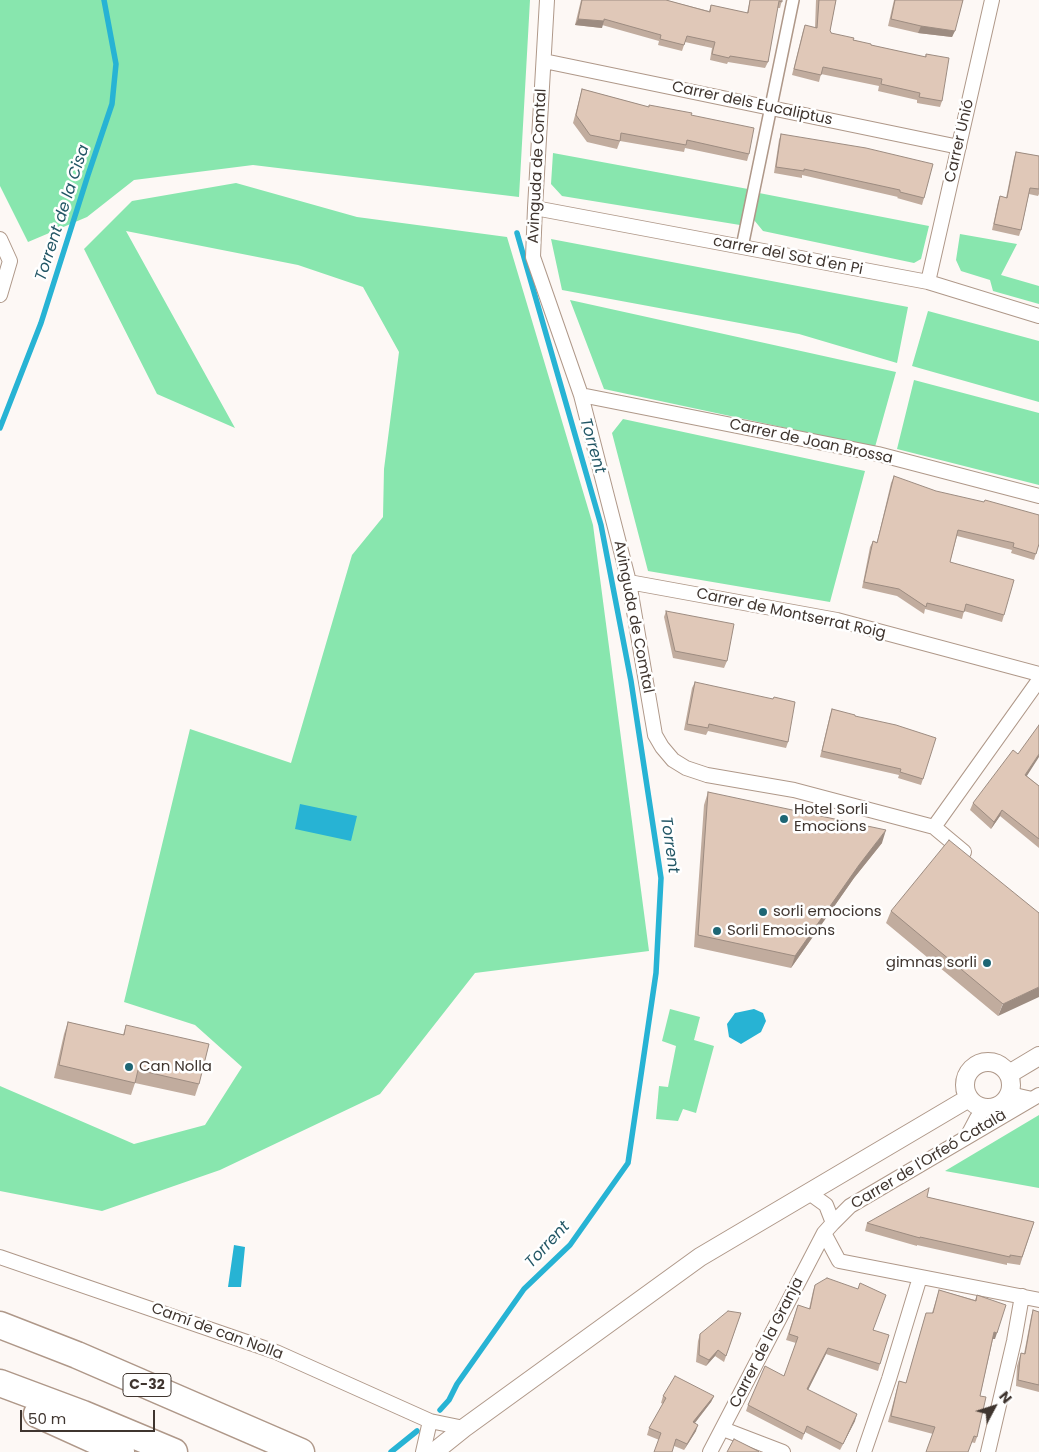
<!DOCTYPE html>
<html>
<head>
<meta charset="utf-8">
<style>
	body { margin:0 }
	#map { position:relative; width:1039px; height:1452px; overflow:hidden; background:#fdf8f5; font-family:Poppins,sans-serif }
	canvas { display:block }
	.north { position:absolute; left:969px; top:1382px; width:50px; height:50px; -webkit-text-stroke:4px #fff; paint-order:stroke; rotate:50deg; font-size:14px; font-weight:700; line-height:20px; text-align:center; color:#3f352f }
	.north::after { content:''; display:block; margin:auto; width:18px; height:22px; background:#3f352f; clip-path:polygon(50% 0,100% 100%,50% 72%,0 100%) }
	.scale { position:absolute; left:20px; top:1410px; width:135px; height:22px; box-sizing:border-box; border:2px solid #3f352f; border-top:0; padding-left:6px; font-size:15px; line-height:18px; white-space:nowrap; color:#3f352f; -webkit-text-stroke:4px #fff; paint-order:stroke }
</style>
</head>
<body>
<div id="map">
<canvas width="1039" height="1452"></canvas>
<div class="north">N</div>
<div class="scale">50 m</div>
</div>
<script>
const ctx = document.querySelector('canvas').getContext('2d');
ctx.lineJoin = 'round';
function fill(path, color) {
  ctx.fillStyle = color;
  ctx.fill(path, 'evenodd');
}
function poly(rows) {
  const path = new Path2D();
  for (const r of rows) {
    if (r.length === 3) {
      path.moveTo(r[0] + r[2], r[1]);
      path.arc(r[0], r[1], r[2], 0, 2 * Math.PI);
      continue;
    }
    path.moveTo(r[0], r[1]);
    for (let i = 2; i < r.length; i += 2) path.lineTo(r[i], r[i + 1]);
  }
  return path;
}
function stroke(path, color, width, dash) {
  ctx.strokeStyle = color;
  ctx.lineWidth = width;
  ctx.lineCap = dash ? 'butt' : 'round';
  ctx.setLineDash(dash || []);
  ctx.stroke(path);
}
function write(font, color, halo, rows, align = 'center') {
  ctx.font = font + ' Poppins,sans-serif';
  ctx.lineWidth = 5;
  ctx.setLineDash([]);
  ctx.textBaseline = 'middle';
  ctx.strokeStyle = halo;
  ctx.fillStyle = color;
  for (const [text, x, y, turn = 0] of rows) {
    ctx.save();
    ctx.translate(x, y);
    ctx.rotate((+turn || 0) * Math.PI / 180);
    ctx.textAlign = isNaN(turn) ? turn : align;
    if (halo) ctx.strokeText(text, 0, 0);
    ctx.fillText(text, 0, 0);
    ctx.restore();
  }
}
const green = poly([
	[0,0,530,0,519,197,253,165,134,180,87,217,28,242,0,186],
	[553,153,748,189,740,225,562,196,551,184],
	[236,183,357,217,507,237,593,525,649,951,475,973,380,1094,220,1170,102,1211,0,1191,0,1086,134,1144,205,1125,242,1067,195,1025,124,1002,190,729,291,763,352,555,383,517,384,469,399,352,363,287,298,265,126,231,235,428,157,394,84,249,132,201],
	[759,193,929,226,921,259,914,263,763,231,754,220],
	[960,234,1017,244,1001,275,1039,286,1039,304,993,291,990,280,961,271,956,260],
	[551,239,908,307,897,363,799,334,562,290],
	[570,300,896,372,875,447,604,389],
	[928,311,1039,341,1039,402,912,366],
	[914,380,1039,413,1039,485,897,449],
	[623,419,865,471,830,602,648,571,612,433],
	[670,1009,700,1017,694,1040,714,1046,696,1113,683,1109,678,1121,656,1119,659,1086,668,1087,676,1046,662,1041],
	[1039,1115,1039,1188,945,1171]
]);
const water = poly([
	[300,804,357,816,351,841,295,829],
	[754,1009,763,1013,766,1021,761,1032,741,1044,729,1037,727,1024,735,1013],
	[234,1245,245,1247,241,1287,228,1287]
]);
const stream = poly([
	[0,428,41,323,88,175,112,104,116,64,104,0],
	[440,1410,449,1400,457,1384,524,1289,570,1245,628,1163,656,973,661,878,631,681,601,525,517,233],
	[391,1452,417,1431]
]);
const pedestrian = poly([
	[742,247,793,0]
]);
const minor = poly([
	[547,0,535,208,533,257,581,395,629,582,655,735,662,747,673,760,686,768,707,775,794,790,934,827,964,852],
	[544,61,959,147],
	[535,208,928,282,1039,316],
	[0,239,10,261,0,295],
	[928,282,992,0],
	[581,395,878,454,1039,496],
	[629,582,837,620,1039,674],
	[934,827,1039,680],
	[1010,1094,1032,1099],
	[967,1137,977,1118,985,1108],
	[808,1192,826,1205,833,1223],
	[824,1233,839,1261,1039,1300],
	[0,1257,276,1352,430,1421,423,1452],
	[430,1421,464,1428],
	[723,1429,783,1452],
	[710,1452,824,1233,833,1223,850,1206,1039,1095],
	[864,1452,889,1379,920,1277],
	[988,1452,1014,1341,1022,1296]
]);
const tertiary = poly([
	[988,1085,23],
	[1009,1074,1039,1056],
	[434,1452,464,1428,700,1257,969,1098]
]);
const motorway = poly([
	[0,1325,77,1355,301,1452],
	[0,1383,83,1414,174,1452],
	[37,1414,121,1452]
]);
const wall = poly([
	[581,0,666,0,709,11,711,5,747,13,750,0,782,0,780,8,777,8,768,62,765,68,728,62,727,64,710,60,712,48,685,42,682,51,658,45,659,41,602,25,602,28,575,25],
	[816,0,836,0,830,31,831,33,871,45,925,57,926,54,942,101,940,107,917,103,917,100,878,91,879,86,821,74,819,82,792,75,803,31,805,25,815,28],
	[894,0,963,0,952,37,918,33,888,26],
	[582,89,649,107,691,115,749,154,747,161,685,148,684,152,620,141,617,149,587,142,573,123],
	[781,134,924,198,922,205,897,198,898,197,802,175,802,178,774,173,779,140],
	[1016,152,1039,156,1039,194,1038,196,1029,194,1021,230,1019,236,992,230,998,202,1000,196,1006,198,1014,158],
	[894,476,1039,544,1034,560,1011,553,1012,550,957,536,950,562,1004,615,1002,622,964,611,962,619,925,609,924,614,897,596,862,588,870,547,873,541,877,542,891,483],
	[666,611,727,661,724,668,673,658,664,617],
	[695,682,788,742,786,748,708,731,706,735,684,730,692,688],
	[832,709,855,716,923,779,921,785,898,778,899,775,820,757,830,715],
	[1027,776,1039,786,1039,848,1000,816,991,829,970,810,973,803],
	[708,792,882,843,854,878,791,968,694,947,704,805],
	[891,911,1039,913,998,1016,886,923],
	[68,1022,123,1035,126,1025,199,1084,195,1096,135,1083,131,1095,54,1078,64,1034],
	[927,1197,1034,1222,1020,1265,1007,1263,1007,1265,917,1245,917,1246,865,1231,867,1223],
	[815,1285,874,1330,880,1364,878,1371,826,1354,808,1390,855,1421,840,1450,805,1432,802,1440,746,1411,748,1405,784,1376,796,1343,786,1340,798,1305,809,1309,813,1291],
	[939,1290,975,1300,977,1295,995,1339,993,1339,980,1396,977,1437,975,1443,933,1434,888,1422,899,1381,906,1383,926,1313,932,1313],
	[1033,1310,1039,1312,1039,1392,1016,1386,1017,1366,1021,1353,1024,1354,1031,1317],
	[741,1313,724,1362,715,1356,706,1366,696,1362,698,1341,700,1334],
	[663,1396,714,1396,711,1402,695,1423,696,1431,684,1450,647,1435,649,1428,663,1404,661,1403]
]);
const shadedWall = poly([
	[578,19,604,21,602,28,575,25],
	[921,26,955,31,952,37,918,33],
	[1039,754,1039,757,1023,782,1025,775],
	[1002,810,1000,816,991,829,994,822],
	[886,830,882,843,854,878,791,968,795,956,859,865],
	[1039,987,1039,997,998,1016,1003,1004],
	[994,1332,997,1333,995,1339,992,1339],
	[828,1348,826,1354,805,1396,807,1389],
	[718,1350,715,1356,706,1366,709,1360],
	[714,1396,711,1402,690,1429,693,1422],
	[857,1414,855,1421,840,1450,843,1444],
	[698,1425,696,1431,684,1450,687,1444]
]);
const building = poly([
	[582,0,666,0,710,12,711,5,748,13,750,0,782,0,782,2,779,1,768,62,730,56,729,58,712,54,715,42,687,36,684,45,660,39,661,35,604,19,604,21,578,19,582,0],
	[819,0,836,0,830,31,831,32,831,33,854,38,853,40,871,44,871,45,926,57,926,54,949,58,942,101,919,97,920,93,881,84,882,79,823,67,821,75,794,69,805,25,817,28,819,0],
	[895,0,963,0,955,31,921,26,891,19,895,0],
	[582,89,649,107,649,105,692,113,691,115,754,128,749,154,687,140,686,145,621,133,620,141,590,135,576,115,582,89],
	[781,134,866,148,933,164,924,198,900,192,900,190,804,169,804,171,776,167,781,134],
	[1016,152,1039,156,1039,189,1030,188,1021,230,994,224,1000,196,1007,198,1016,152],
	[894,476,936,491,984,502,985,500,1039,515,1039,544,1036,554,1013,547,1014,543,958,530,950,562,1014,580,1004,615,966,604,964,612,927,603,926,607,899,589,864,582,873,541,877,543,894,476],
	[666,611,734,624,727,661,675,651,666,611],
	[695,682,773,699,774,697,795,702,788,742,709,724,708,728,687,724,695,682],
	[832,709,855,715,855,716,896,725,936,738,923,779,900,772,901,769,822,751,832,709],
	[1039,725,1039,754,1025,775,1039,786,1039,839,1002,810,994,822,973,803,1013,750,1018,754,1039,725],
	[708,792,886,830,859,865,795,956,698,935,708,792],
	[949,840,1039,913,1039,987,1003,1004,891,911,949,840],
	[68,1022,124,1035,126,1025,209,1044,199,1084,138,1070,135,1083,59,1065,68,1022],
	[929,1188,927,1197,1034,1222,1022,1257,1010,1255,1010,1257,920,1237,920,1238,867,1223,929,1188],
	[827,1278,858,1289,860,1283,886,1295,873,1330,889,1335,880,1364,828,1348,807,1389,857,1414,843,1444,807,1426,804,1434,748,1405,765,1366,784,1376,798,1337,789,1334,798,1305,810,1309,815,1285,827,1278],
	[939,1290,976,1301,977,1295,1006,1305,997,1333,994,1332,980,1396,986,1397,977,1437,974,1436,968,1452,926,1452,935,1427,891,1416,899,1381,906,1383,926,1313,933,1313,939,1290],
	[1033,1310,1039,1312,1039,1385,1018,1380,1020,1359,1021,1353,1025,1354,1033,1310],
	[728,1311,741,1313,726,1356,718,1350,709,1360,699,1355,700,1334,728,1311],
	[675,1376,714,1396,693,1422,698,1425,687,1444,676,1439,672,1452,654,1452,661,1433,649,1428,666,1398,663,1396,675,1376],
	[734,1439,758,1451,759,1452,727,1452,734,1439]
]);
const markers = [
	[784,819,5,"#1e6674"],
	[763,912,5,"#1e6674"],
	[717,931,5,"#1e6674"],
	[987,963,5,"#1e6674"],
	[129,1067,5,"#1e6674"]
];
const shields = [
	[147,1385,48]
];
const shieldNames = [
	["C-32",147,1385]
];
const streetNames = [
	["Carrer dels Eucaliptus",752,104,12],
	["Carrer Unió",960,141,-77],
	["Avinguda de Comtal",538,166,-87],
	["carrer del Sot d'en Pi",788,256,11],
	["Carrer de Joan Brossa",811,442,12],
	["Carrer de Montserrat Roig",791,614,12],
	["Avinguda de Comtal",633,617,79],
	["Carrer de l'Orfeó Català",929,1160,-31],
	["Camí de can Nolla",217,1332,20],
	["Carrer de la Granja",767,1343,-63]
];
const poiNames = [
	["Hotel Sorli",794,810],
	["Emocions",794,827],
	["sorli emocions",773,912],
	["Sorli Emocions",727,931],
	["gimnas sorli",977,963,"right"],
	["Can Nolla",139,1067]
];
const waterNames = [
	["Torrent de la Cisa",63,213,-72],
	["Torrent",592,446,74],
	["Torrent",669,845,82],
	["Torrent",548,1245,-47]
];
fill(green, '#88e6ae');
fill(water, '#27b3d4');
stroke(stream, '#27b3d4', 5.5);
stroke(pedestrian, '#af9889', 14);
stroke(minor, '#af9889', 16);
stroke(tertiary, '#af9889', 20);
stroke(motorway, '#af9889', 29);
stroke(pedestrian, '#fff', 11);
stroke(minor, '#fff', 14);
stroke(tertiary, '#fff', 18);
stroke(motorway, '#fff', 26);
fill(wall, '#c1ac9e');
fill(shadedWall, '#9d8c81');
fill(building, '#e0c8b8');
stroke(building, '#9d8c81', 1);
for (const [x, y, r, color] of markers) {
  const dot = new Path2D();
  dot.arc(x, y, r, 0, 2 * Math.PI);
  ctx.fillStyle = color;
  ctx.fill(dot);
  stroke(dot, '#fff', 2);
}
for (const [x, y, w] of shields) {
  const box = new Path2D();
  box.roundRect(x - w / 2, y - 11.5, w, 23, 4);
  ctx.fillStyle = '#fff';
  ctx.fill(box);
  stroke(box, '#3f352f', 1);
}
write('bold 14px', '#3f352f', null, shieldNames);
write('15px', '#3f352f', '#fff', streetNames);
write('15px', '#3f352f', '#fff', poiNames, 'left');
write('italic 16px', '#235766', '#fff', waterNames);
</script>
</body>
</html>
